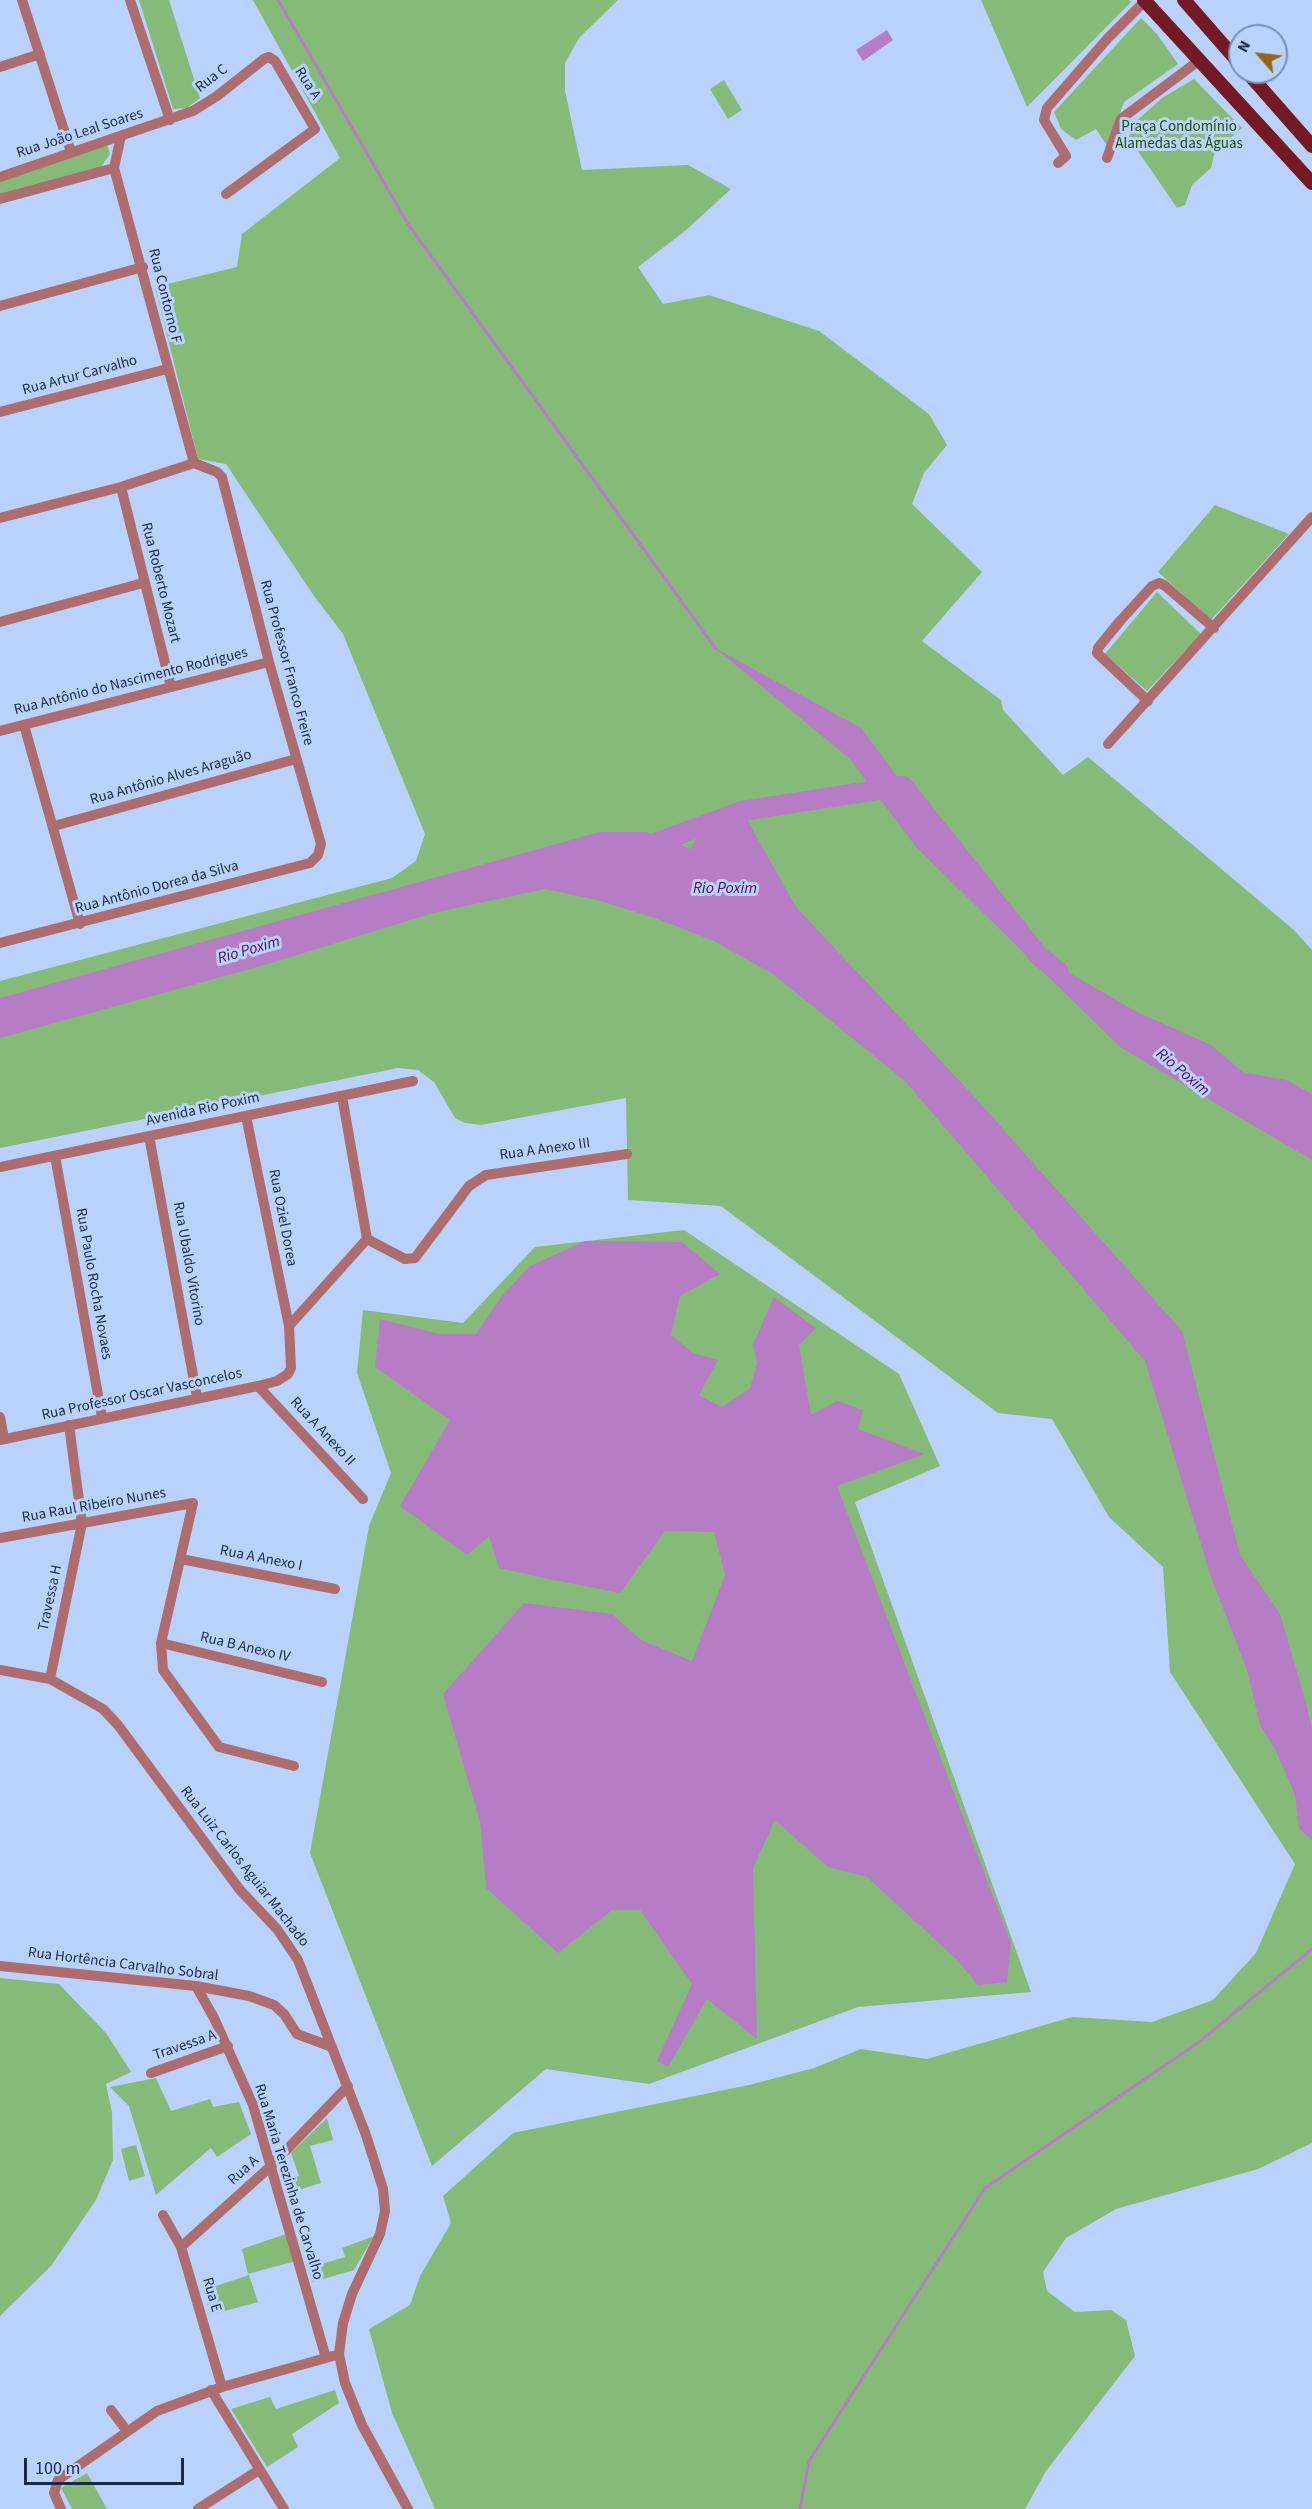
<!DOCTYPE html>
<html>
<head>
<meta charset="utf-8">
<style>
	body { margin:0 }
	#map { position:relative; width:1312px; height:2509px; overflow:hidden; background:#b8d2fc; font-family:"Source Sans 3",sans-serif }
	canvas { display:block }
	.north { position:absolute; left:1228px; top:24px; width:60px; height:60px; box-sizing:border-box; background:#b8d2fc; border:2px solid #788fb2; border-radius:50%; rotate:298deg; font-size:16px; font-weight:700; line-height:24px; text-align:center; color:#192a44 }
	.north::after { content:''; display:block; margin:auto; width:21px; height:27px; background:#926812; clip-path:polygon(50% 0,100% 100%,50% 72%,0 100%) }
	.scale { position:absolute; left:24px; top:2458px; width:160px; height:27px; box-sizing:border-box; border:3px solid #192a44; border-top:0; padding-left:8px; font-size:18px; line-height:21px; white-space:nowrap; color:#192a44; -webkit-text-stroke:4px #b8d2fc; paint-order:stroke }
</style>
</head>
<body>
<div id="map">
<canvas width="1312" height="2509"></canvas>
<div class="north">N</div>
<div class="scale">100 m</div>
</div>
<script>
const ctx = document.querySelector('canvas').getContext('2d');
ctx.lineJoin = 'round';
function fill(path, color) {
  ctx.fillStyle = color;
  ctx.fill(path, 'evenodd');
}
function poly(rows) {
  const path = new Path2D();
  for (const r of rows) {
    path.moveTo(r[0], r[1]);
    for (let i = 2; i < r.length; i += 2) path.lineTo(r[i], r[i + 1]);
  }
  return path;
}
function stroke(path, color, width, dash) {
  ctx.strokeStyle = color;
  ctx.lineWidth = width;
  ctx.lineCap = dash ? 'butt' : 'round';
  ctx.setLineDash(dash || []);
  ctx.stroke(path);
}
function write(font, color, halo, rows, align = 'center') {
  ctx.font = font + ' "Source Sans 3",sans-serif';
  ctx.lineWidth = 6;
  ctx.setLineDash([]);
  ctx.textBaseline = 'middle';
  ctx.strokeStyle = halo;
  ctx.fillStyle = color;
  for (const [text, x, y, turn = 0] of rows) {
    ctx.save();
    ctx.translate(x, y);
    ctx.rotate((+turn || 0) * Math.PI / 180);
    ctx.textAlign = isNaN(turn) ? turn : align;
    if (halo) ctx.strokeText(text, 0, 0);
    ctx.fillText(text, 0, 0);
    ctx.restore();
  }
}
const green = poly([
	[139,0,169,0,200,98,187,108,173,109],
	[253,0,618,0,579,38,565,63,565,91,582,170,688,165,731,189,685,231,638,267,663,304,709,295,819,331,929,414,947,445,924,473,912,504,982,572,922,641,1001,700,1003,710,1063,775,1088,757,1294,930,1312,950,1312,2143,1258,2169,1116,2209,1066,2238,1043,2272,1047,2291,1075,2312,1111,2310,1126,2320,1135,2356,1046,2471,1025,2509,435,2509,392,2413,369,2329,410,2305,420,2276,451,2223,443,2196,513,2133,749,2085,814,2068,861,2049,927,2059,1072,2017,1152,2022,1213,2000,1256,1953,1295,1864,1170,1672,1163,1567,1109,1517,1052,1419,998,1413,721,1206,628,1200,626,1098,481,1125,465,1123,455,1118,434,1082,418,1070,398,1068,0,1148,0,981,392,878,416,861,425,834,343,634,314,596,226,464,198,459,155,287,237,267,242,234,340,158],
	[981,0,1129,0,1131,2,1027,107],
	[1141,18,1157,34,1178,64,1124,102,1108,147,1096,129,1076,140,1061,129,1054,112],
	[1194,79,1242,128,1215,151,1211,168,1192,185,1185,205,1177,208,1129,138,1131,126,1162,98],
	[724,80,742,110,728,119,710,89],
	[107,144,110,154,101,167,0,198,0,180],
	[1215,505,1289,534,1211,620,1158,572],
	[1157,592,1201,634,1147,691,1105,654],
	[684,1230,899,1374,940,1466,855,1502,1031,1992,858,2007,649,2084,546,2069,432,2166,310,1853,369,1526,391,1473,357,1373,363,1310,463,1323,535,1247],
	[0,1978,59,1984,106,2033,131,2072,106,2084,112,2113,113,2160,96,2200,51,2266,0,2316],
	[156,2078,171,2111,210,2099,213,2107,239,2102,251,2134,217,2157,211,2148,156,2195,129,2106,110,2087],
	[327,2118,333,2140,310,2146,321,2183,285,2194,283,2181,299,2176,291,2153],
	[136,2145,145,2176,129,2181,121,2149],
	[286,2234,296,2261,248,2274,242,2249],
	[374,2236,354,2270,313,2282,309,2268,345,2257,342,2248],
	[249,2275,258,2302,210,2315,204,2290],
	[335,2390,339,2403,292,2434,298,2447,267,2467,231,2409,270,2397,276,2409],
	[87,2473,107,2509,72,2509,61,2488]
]);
const water = poly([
	[887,30,893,40,863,61,856,50],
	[715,648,861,728,957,856,1038,955,1137,1012,1211,1045,1243,1072,1286,1080,1312,1094,1312,1160,1120,1047,916,847,849,758],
	[742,811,796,907,971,1093,1182,1331,1240,1555,1280,1614,1306,1703,1312,1729,1312,1840,1299,1828,1295,1795,1276,1751,1260,1725,1247,1670,1211,1577,1145,1361,905,1081,773,974,714,941,655,918,597,900,545,889,433,913,268,964,0,1038,0,998,600,832,646,832,691,849,703,825],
	[585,1241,682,1242,720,1274,680,1296,671,1335,693,1353,718,1360,699,1395,722,1407,750,1388,757,1363,753,1344,774,1297,816,1328,799,1345,811,1415,837,1401,863,1410,858,1429,925,1454,837,1486,1011,1943,1007,1982,978,1985,957,1960,867,1877,828,1867,775,1820,753,1868,757,2039,707,1999,668,2067,657,2061,692,1984,640,1910,612,1910,558,1953,486,1888,480,1822,443,1694,524,1603,612,1614,641,1640,692,1661,725,1575,714,1532,665,1531,620,1593,549,1579,499,1568,489,1536,467,1555,400,1506,450,1420,375,1367,380,1319,439,1334,476,1334,502,1296,530,1266]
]);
const stream = poly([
	[278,0,408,224,716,649],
	[800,2509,809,2461,985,2188,1199,2042,1312,1949]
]);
const river = poly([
	[642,848,742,811,903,786,1038,955,1059,972]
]);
const minor = poly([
	[22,0,71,152],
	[130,0,170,120],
	[0,67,40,54],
	[121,136,114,168,194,463],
	[1107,158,1121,119,1201,59],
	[1058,163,1066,156,1044,120,1047,108,1108,38,1145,1],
	[0,177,193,111,217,96,264,59,269,57,275,61,315,129,226,194],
	[0,199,114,168],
	[0,306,143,267],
	[0,412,167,369],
	[121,487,171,687],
	[0,518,121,487,194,463,217,472,222,477,269,662,321,844,318,855,310,863,0,943],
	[0,622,143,583],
	[1148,701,1097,653,1098,648,1120,621,1152,586,1159,583,1164,585,1214,628],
	[24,725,80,924],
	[0,731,269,662],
	[1108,744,1312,517],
	[54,826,296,759],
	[342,1096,367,1239],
	[149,1136,197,1397],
	[55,1156,102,1417],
	[0,1167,413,1081],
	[367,1239,405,1259,415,1258,469,1186,486,1175,627,1154],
	[289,1326,367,1239],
	[258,1386,363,1499],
	[0,1417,4,1439],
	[0,1440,258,1386,277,1381,288,1374,291,1368,289,1326,246,1116],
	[0,1538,193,1503,161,1643,163,1670,219,1747,294,1766],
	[181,1559,335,1589],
	[161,1643,322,1682],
	[0,1670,50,1679,103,1709,118,1725,240,1890,277,1929,298,1960,366,2135,383,2189,385,2211,380,2234,352,2294,343,2323,339,2354,345,2383,362,2425,408,2509],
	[50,1679,82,1523,69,1425],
	[0,1966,196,1986,249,1996,274,2005,284,2014,297,2034,332,2047],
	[196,1986,214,2018,253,2105,326,2358],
	[151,2073,228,2046],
	[163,2215,181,2247,222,2387],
	[181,2247,271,2166,348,2086],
	[211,2390,284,2509],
	[111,2410,127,2431],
	[61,2509,54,2493,58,2480,157,2411,222,2387,333,2356],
	[198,2509,259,2470]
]);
const major = poly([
	[1144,0,1312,183],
	[1184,0,1240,64],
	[1247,72,1312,146]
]);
const streetNames = [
	["Rua C",212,79,-37],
	["Rua A",307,84,58],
	["Rua João Leal Soares",80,134,-18],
	["Rua Contorno F",164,296,76],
	["Rua Artur Carvalho",80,376,-15],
	["Rua Roberto Mozart",160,583,76],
	["Rua Professor Franco Freire",286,663,75],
	["Rua Antônio do Nascimento Rodrigues",131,682,-14],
	["Rua Antônio Alves Araguão",171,778,-16],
	["Rua Antônio Dorea da Silva",157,888,-15],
	["Avenida Rio Poxim",203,1110,-12],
	["Rua A Anexo III",545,1150,-8],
	["Rua Oziel Dorea",282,1218,79],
	["Rua Ubaldo Vitorino",188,1264,80],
	["Rua Paulo Rocha Novaes",93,1284,80],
	["Rua Professor Oscar Vasconcelos",142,1395,-12],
	["Rua A Anexo II",322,1432,47],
	["Rua Raul Ribeiro Nunes",94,1506,-10],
	["Rua A Anexo I",261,1559,11],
	["Travessa H",51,1598,-78],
	["Rua B Anexo IV",245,1648,13],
	["Rua Luiz Carlos Aguiar Machado",244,1867,52],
	["Rua Hortência Carvalho Sobral",123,1965,7],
	["Travessa A",185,2046,-19],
	["Rua A",244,2171,-42],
	["Rua Maria Terezinha de Carvalho",288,2182,73],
	["Rua E",211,2295,74]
];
const parkNames = [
	["Praça Condomínio",1179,128],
	["Alamedas das Águas",1179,145]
];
const waterNames = [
	["Rio Poxim",725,889],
	["Rio Poxim",249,951,-16],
	["Rio Poxim",1182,1073,40]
];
fill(green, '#86ba78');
fill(water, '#b67dc6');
stroke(stream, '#b67dc6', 3);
stroke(river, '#b67dc6', 20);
stroke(minor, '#ad6c6d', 10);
stroke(major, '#741a25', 14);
write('15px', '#192a44', '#b8d2fc', streetNames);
write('15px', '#1a5301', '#b8d2fc', parkNames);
write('italic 16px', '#530564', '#b8d2fc', waterNames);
</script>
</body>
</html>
